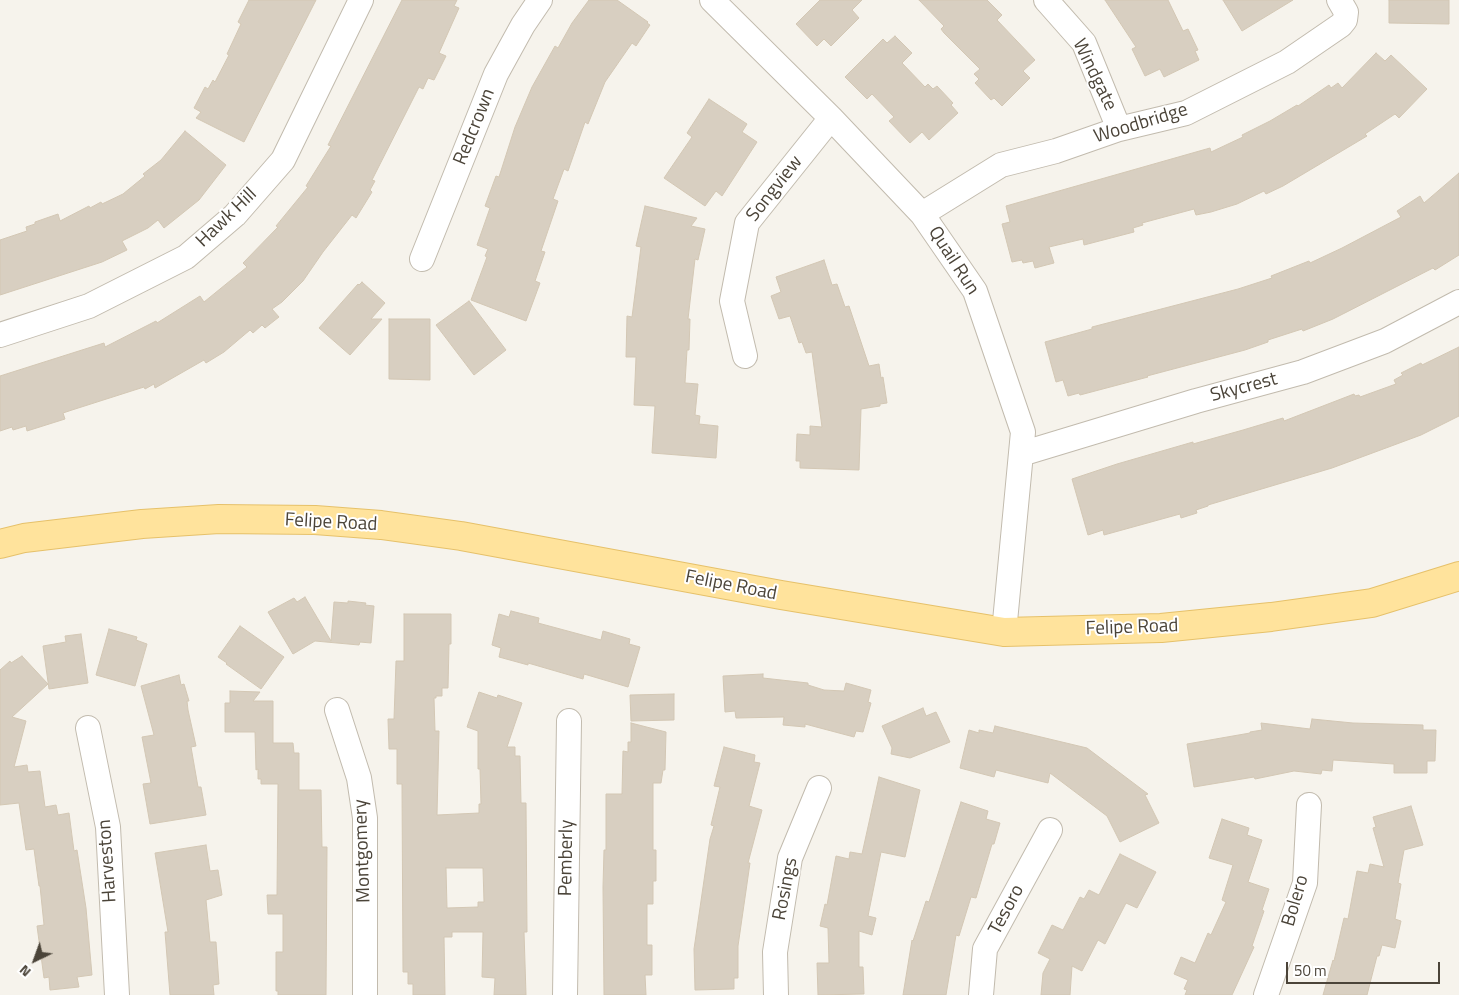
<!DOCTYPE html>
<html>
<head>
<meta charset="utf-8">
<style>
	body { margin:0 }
	#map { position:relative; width:1459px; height:995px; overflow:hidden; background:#f6f3ec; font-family:"Titillium Web",sans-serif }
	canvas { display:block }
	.north { position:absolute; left:10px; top:935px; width:50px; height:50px; -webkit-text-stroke:4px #fff; paint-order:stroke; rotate:222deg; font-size:14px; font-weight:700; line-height:20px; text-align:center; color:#4b4439 }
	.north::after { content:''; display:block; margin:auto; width:18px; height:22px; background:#4b4439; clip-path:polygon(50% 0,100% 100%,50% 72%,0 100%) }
	.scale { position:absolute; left:1286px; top:962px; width:154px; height:22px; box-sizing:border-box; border:2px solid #4b4439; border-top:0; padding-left:6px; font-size:15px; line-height:18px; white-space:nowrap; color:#4b4439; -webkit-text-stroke:4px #fff; paint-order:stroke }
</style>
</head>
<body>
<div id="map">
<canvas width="1459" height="995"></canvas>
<div class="north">N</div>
<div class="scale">50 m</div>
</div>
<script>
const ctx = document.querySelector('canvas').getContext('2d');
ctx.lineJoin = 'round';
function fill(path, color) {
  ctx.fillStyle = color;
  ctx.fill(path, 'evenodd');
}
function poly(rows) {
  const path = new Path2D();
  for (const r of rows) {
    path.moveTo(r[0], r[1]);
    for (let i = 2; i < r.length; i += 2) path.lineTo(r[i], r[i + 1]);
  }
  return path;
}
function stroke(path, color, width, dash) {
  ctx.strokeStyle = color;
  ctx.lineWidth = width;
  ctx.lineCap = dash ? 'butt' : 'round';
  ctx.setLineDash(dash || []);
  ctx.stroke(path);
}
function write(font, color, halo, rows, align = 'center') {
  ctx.font = font + ' "Titillium Web",sans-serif';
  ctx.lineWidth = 4;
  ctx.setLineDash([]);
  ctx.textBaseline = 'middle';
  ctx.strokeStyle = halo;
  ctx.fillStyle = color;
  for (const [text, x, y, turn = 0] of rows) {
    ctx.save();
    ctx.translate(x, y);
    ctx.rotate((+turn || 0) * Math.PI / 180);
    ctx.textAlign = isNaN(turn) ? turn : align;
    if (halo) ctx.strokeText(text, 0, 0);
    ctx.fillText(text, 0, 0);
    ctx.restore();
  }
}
const building = poly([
	[249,0,316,0,244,142,196,118,201,112,194,108,205,87,208,89,213,80,215,82,229,55,227,54,241,24,238,22,249,0],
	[402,0,457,0,454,6,459,8,439,53,446,56,434,80,428,78,423,89,419,87,372,180,375,181,370,190,372,192,356,218,352,215,323,252,303,281,282,302,272,309,279,317,265,328,262,325,253,333,250,330,224,352,206,363,204,360,155,388,154,384,145,389,144,387,72,410,63,413,65,419,27,431,26,426,13,430,12,427,0,431,0,376,104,343,105,347,156,321,157,323,200,296,204,302,247,267,243,263,278,227,276,226,308,187,306,186,331,146,328,145,402,0],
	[589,0,617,0,648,22,647,23,650,25,636,46,632,43,605,82,588,124,585,122,568,171,564,169,553,199,558,201,541,251,545,252,535,281,540,283,526,321,471,300,487,257,485,256,488,249,477,245,490,208,485,206,496,176,499,177,515,127,532,87,555,46,558,48,572,23,589,0],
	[820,0,862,0,852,10,859,18,831,46,824,39,817,46,796,24,820,0],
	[919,0,987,0,1002,15,997,20,1035,60,1023,71,1030,78,1002,106,994,98,991,100,975,83,979,79,974,74,980,69,944,33,941,29,944,26,919,0],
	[1105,0,1168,0,1183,31,1188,29,1198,50,1195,51,1199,60,1164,77,1160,69,1145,76,1132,49,1136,47,1105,0],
	[1223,0,1293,0,1242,31,1223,0],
	[1389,0,1449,0,1449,24,1389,23,1389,0],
	[895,36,912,53,902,63,925,87,928,84,933,89,937,86,953,103,951,105,958,113,929,140,922,132,910,143,889,121,894,117,872,94,867,99,845,77,883,39,887,43,895,36],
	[1376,53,1385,61,1391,55,1427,89,1399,118,1395,114,1365,134,1367,136,1283,186,1266,194,1264,191,1237,204,1211,212,1196,215,1194,209,1142,223,1143,225,1133,228,1134,232,1084,245,1083,239,1049,247,1054,263,1035,268,1033,261,1023,263,1022,260,1012,262,1002,224,1010,222,1006,206,1210,148,1211,152,1243,137,1242,135,1270,121,1297,105,1298,106,1329,85,1331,88,1338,83,1342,88,1376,53],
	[709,99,747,124,742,132,757,142,722,196,716,191,705,206,664,178,692,137,687,133,709,99],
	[185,131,226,165,199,200,164,228,158,220,148,228,122,241,127,250,102,262,0,295,0,240,27,231,26,227,35,224,35,222,58,214,60,221,89,206,90,208,101,202,102,204,123,194,145,176,143,174,161,160,185,131],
	[1459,173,1459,255,1435,270,1433,268,1333,319,1303,331,1302,329,1268,340,1268,342,1245,350,1147,376,1148,377,1080,395,1079,393,1068,396,1063,380,1056,382,1045,342,1092,329,1092,327,1238,289,1272,278,1271,276,1309,261,1310,263,1342,248,1401,217,1397,211,1420,196,1424,203,1459,173],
	[645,206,697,218,691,226,705,229,698,260,695,259,688,319,690,319,689,350,687,350,685,383,698,384,695,415,700,416,699,424,718,426,716,458,652,453,655,406,634,405,636,357,626,357,627,316,632,317,641,247,636,246,645,206],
	[824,260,832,285,837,284,845,307,849,306,869,366,879,364,881,378,883,377,887,403,880,404,880,406,861,409,859,470,800,468,800,461,796,461,797,434,810,435,810,426,822,427,812,352,806,353,802,342,799,343,790,316,779,319,771,296,781,292,776,277,824,260],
	[362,282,385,303,371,319,382,319,350,355,319,328,358,284,359,285,362,282],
	[469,301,506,350,474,375,436,325,469,301],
	[389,319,430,319,430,380,389,379,389,319],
	[1459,347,1459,416,1421,435,1332,468,1208,505,1208,506,1196,510,1197,513,1181,518,1180,514,1104,535,1103,530,1088,535,1072,479,1117,464,1193,442,1193,444,1243,430,1283,418,1284,421,1354,394,1355,396,1359,395,1360,397,1396,384,1394,380,1403,375,1401,373,1421,363,1422,365,1459,347],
	[305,597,331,641,334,602,348,603,348,601,366,603,365,605,374,606,371,643,360,642,359,645,315,641,293,654,268,612,294,598,297,602,305,597],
	[511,611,539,618,538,623,601,640,603,631,630,639,629,644,640,647,628,687,584,674,583,679,528,663,528,665,499,657,501,648,492,645,499,614,509,617,511,611],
	[404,614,451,614,451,644,449,644,448,688,442,688,442,696,436,696,436,698,434,698,435,731,439,731,437,815,479,813,479,804,481,804,480,769,478,769,478,731,467,727,479,692,497,698,498,695,522,703,507,747,515,747,515,756,520,756,521,803,526,803,527,932,524,932,526,995,494,995,495,978,482,977,483,932,452,932,452,937,444,937,445,995,413,995,413,984,408,984,408,972,403,972,402,784,397,784,397,749,389,749,388,719,394,719,396,661,404,661,404,614],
	[446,868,483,868,484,902,478,902,478,907,447,908,446,868],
	[240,626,284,657,261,689,226,664,227,663,218,657,240,626],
	[109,629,137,637,136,640,147,644,135,686,96,675,109,629],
	[81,634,88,683,49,689,43,646,66,642,65,636,81,634],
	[22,656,48,684,12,717,26,721,14,767,27,765,28,772,40,771,45,807,56,805,58,815,69,813,74,851,77,850,86,908,92,975,77,977,79,987,50,990,49,977,44,978,37,926,44,925,40,886,39,886,34,849,26,850,19,803,0,805,0,670,10,661,11,663,22,656],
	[763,674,763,678,808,683,808,685,824,690,844,691,846,683,871,690,868,702,871,703,863,732,856,731,854,737,805,724,805,727,783,725,784,717,736,718,735,711,725,712,723,676,763,674],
	[179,675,181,685,184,684,189,701,187,701,188,710,196,746,191,747,198,787,201,787,206,815,150,824,143,784,151,783,142,737,154,735,141,686,179,675],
	[230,691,260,692,253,701,273,701,273,743,293,743,294,753,299,753,299,790,321,790,322,847,327,847,326,995,278,995,278,991,276,991,276,952,283,952,283,914,268,914,267,895,277,895,278,784,261,784,261,779,258,779,258,769,256,770,255,732,225,732,225,703,230,703,230,691],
	[674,694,674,720,631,721,630,695,674,694],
	[923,708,926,716,936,712,950,742,910,758,891,754,892,748,882,726,923,708],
	[1312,719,1353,723,1423,725,1423,730,1436,730,1435,761,1427,761,1427,773,1394,773,1394,764,1333,760,1332,771,1322,770,1321,774,1294,771,1255,779,1254,777,1194,787,1187,744,1250,733,1250,732,1262,730,1261,723,1310,729,1312,719],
	[631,723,666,732,665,770,663,770,661,783,653,783,653,850,656,850,656,881,653,881,653,904,647,904,647,945,652,945,652,975,645,975,646,995,604,995,603,887,604,850,606,850,606,794,622,794,623,751,628,752,628,742,631,742,631,723],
	[995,726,1087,748,1148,794,1145,795,1159,823,1120,842,1107,816,1050,773,1048,783,996,770,994,777,960,768,969,730,979,733,979,730,993,733,995,726],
	[724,747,755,755,754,762,760,763,749,806,762,810,748,863,750,863,738,946,738,978,734,978,734,989,695,990,694,949,710,839,714,826,711,825,720,787,714,786,724,747],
	[879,777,920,790,905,857,881,852,868,916,876,918,872,935,859,931,859,967,863,967,864,994,818,995,817,963,829,963,828,928,820,926,825,904,827,905,836,856,849,859,850,852,862,854,879,777],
	[961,802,988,811,986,819,1000,823,994,844,992,844,976,898,971,897,959,936,956,935,946,995,903,995,912,940,913,941,926,901,929,902,961,802],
	[1411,806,1423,845,1404,850,1398,883,1401,884,1395,919,1401,921,1395,948,1382,945,1379,956,1377,956,1367,995,1323,995,1333,960,1334,961,1344,918,1348,919,1357,871,1368,873,1370,864,1384,867,1373,828,1376,827,1373,817,1411,806],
	[1222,819,1249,828,1247,835,1262,840,1248,882,1269,889,1262,910,1264,911,1252,946,1254,947,1232,995,1185,995,1187,990,1184,989,1188,980,1174,974,1181,957,1195,963,1208,933,1211,935,1226,902,1222,900,1233,865,1209,858,1222,819],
	[206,845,210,871,218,870,222,895,206,900,210,942,216,942,219,984,213,985,214,995,170,995,165,932,168,932,155,853,206,845],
	[1120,854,1156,872,1137,908,1126,903,1105,944,1098,940,1082,971,1072,966,1070,995,1041,995,1043,973,1050,959,1038,953,1052,925,1063,930,1080,897,1084,899,1089,890,1099,895,1120,854]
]);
const minor = poly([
	[712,0,831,118,922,214,975,291,1023,432,1004,632],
	[1046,0,1084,43,1119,129],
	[922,214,1001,165,1056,151,1119,129,1186,113,1287,62,1341,25,1345,20,1346,12,1339,0],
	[422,259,496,74,523,25,540,0],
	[0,335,89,306,186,257,235,215,283,160,361,0],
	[745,356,732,301,747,223,831,118],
	[1021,454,1196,401,1303,372,1385,341,1459,302],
	[337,710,359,778,365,818,365,995],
	[88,728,108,827,117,995],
	[565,995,569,721],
	[776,995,775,952,790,858,819,788],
	[981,995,985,949,1050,830],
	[1266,995,1305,883,1309,805]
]);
const major = poly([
	[0,544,24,538,142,524,219,519,315,520,381,525,461,536,781,595,1004,632,1161,628,1271,617,1372,603,1459,576]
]);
const streetNames = [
	["Windgate",1094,75,64],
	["Woodbridge",1141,124,-17],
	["Redcrown",475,127,-68],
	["Songview",775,189,-52],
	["Hawk Hill",227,218,-44],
	["Quail Run",953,261,57],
	["Skycrest",1244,388,-15],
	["Felipe Road",331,523,3],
	["Felipe Road",731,586,11],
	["Felipe Road",1132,628,-2],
	["Montgomery",363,851,-92],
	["Pemberly",567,858,-89],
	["Harveston",108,861,-94],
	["Rosings",786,889,-79],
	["Bolero",1296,901,-74],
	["Tesoro",1007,910,-62]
];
fill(building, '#d8cfc1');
stroke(building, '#d3c7b4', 1);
stroke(minor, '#c2bbae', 26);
stroke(major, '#e6c16a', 30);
stroke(minor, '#fff', 24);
stroke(major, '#ffe39c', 28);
write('19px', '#4b4439', '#fff', streetNames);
</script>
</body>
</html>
